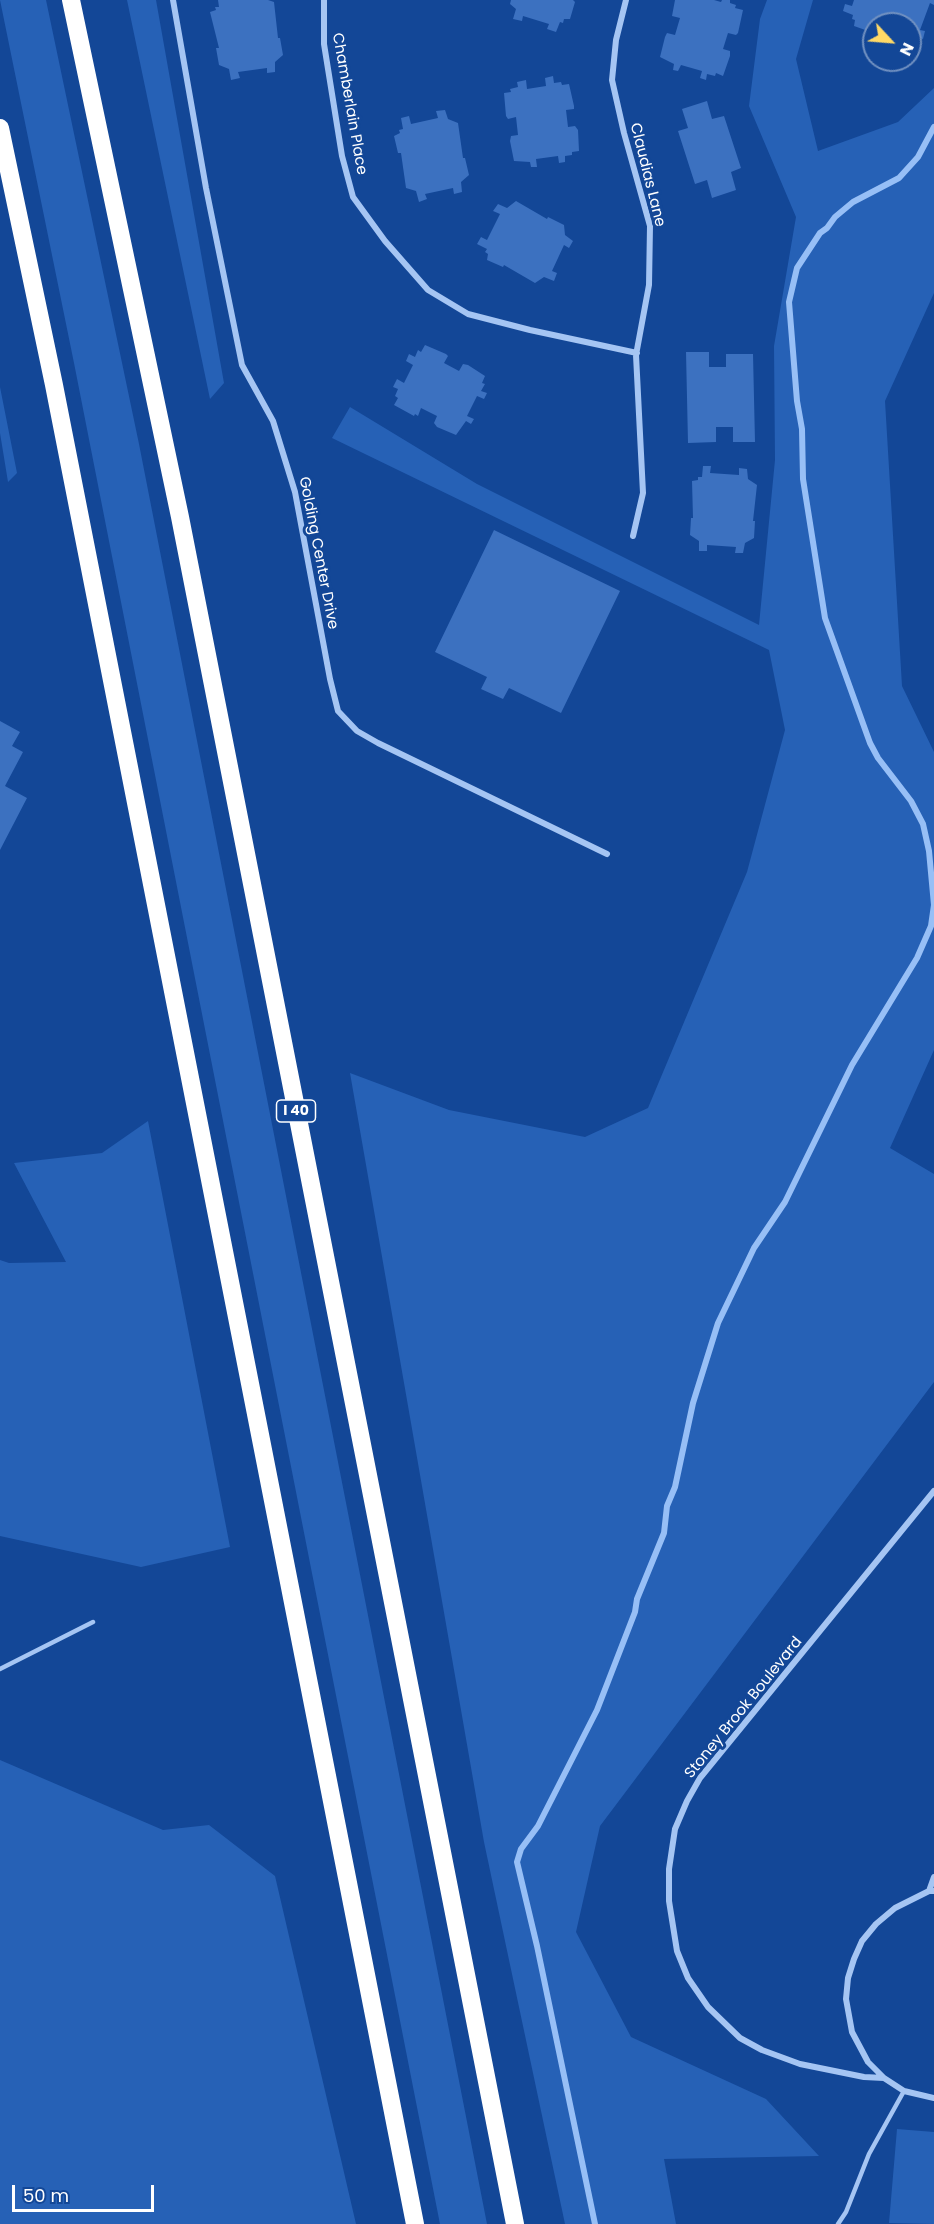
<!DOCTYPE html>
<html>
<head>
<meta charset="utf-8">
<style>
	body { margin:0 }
	#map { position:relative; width:934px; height:2224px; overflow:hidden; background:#134797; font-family:Poppins,sans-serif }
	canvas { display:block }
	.north { position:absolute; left:862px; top:12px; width:60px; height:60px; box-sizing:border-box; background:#134797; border:2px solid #7191c1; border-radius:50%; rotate:116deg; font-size:16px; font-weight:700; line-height:24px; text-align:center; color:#fff }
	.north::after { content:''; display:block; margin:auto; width:21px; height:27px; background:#ffd966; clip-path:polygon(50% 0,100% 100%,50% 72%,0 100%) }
	.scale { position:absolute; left:12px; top:2185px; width:142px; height:27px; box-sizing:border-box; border:3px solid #fff; border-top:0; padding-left:8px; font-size:18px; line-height:21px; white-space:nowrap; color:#fff; -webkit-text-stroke:4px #134797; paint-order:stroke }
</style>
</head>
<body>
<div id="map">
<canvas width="934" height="2224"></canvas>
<div class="north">N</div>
<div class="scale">50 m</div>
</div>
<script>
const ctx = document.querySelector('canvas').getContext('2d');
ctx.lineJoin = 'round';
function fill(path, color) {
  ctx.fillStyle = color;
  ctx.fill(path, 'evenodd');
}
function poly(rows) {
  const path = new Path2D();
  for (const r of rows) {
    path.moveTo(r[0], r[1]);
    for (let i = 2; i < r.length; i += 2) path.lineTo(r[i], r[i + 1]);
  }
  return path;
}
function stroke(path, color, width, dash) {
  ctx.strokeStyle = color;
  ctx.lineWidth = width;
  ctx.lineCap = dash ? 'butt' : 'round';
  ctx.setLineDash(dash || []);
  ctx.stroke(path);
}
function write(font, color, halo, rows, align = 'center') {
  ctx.font = font + ' Poppins,sans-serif';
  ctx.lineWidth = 6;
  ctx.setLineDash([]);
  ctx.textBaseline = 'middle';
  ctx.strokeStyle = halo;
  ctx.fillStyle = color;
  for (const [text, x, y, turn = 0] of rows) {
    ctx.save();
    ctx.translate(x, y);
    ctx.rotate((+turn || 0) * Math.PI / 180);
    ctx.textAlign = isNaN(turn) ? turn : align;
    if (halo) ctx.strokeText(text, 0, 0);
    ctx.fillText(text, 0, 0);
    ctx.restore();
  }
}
const green = poly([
	[0,0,46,0,139,444,487,2224,440,2224,74,363],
	[127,0,156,0,224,383,210,399],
	[767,0,813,0,796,59,818,151,898,122,934,88,934,293,885,401,902,686,934,752,934,1050,890,1148,934,1174,934,1382,600,1826,576,1932,631,2037,766,2099,819,2156,664,2159,676,2224,565,2224,484,1842,350,1073,449,1110,585,1137,648,1108,747,872,785,730,769,650,332,438,350,407,477,484,759,625,775,460,774,346,796,217,749,106,760,19],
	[0,387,17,473,8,482,0,433],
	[148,1121,230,1547,141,1567,0,1536,0,1260,9,1263,66,1262,14,1163,102,1153],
	[0,1760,163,1830,209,1825,275,1876,356,2224,0,2224],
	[897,2129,934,2132,934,2224,889,2223]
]);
const stream = poly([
	[595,2224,537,1946,517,1862,521,1849,538,1826,597,1710,635,1612,637,1599,664,1533,667,1506,675,1487,693,1403,718,1323,754,1248,785,1202,852,1065,917,958,931,926,934,905,929,851,923,824,911,801,878,758,870,743,825,618,803,479,802,429,797,401,789,302,797,268,820,233,827,228,835,217,853,202,899,178,918,157,934,127]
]);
const building = poly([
	[218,0,268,0,274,2,278,38,280,38,283,55,275,62,275,72,267,73,267,68,238,72,240,78,231,80,229,69,219,65,216,48,219,48,210,12,216,10,215,7,219,7],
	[511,0,573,0,575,2,570,19,564,19,563,23,560,22,556,32,547,29,549,24,523,16,522,21,513,19,516,9,510,4],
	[675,0,714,0,721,2,722,0,730,0,730,3,736,5,735,8,743,10,738,33,736,35,728,33,723,49,730,51,730,56,723,76,716,73,715,76,707,74,706,80,700,78,702,71,681,65,678,71,673,70,674,64,660,57,665,37,667,33,675,35,680,18,672,16],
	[854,0,934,0,934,5,930,3,920,30,925,31,923,39,913,36,910,42,910,24,874,24,874,30,872,29,871,32,854,26,855,20,852,19,853,15,843,11,845,4,852,6],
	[553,76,554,83,561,82,562,85,569,84,574,106,574,109,566,110,568,127,575,126,578,130,579,151,572,152,572,155,565,156,565,162,559,163,558,156,536,159,537,167,531,167,530,162,514,161,510,141,511,136,518,135,516,117,508,119,506,116,504,93,511,92,510,89,518,87,517,82,526,80,527,89,546,86,545,78],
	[707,101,712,119,724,116,741,168,731,172,736,190,712,198,707,180,695,184,678,131,688,128,682,109],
	[445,110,448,119,458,123,463,158,465,158,469,175,461,182,462,192,454,194,453,188,425,194,427,199,419,202,416,191,406,188,401,153,398,153,394,136,400,133,399,130,403,129,401,118,409,116,411,124,438,118,436,111],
	[516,201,547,219,548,217,564,225,565,235,573,241,569,248,564,245,552,271,557,273,554,281,544,277,535,283,504,265,503,267,487,260,488,254,485,252,487,249,477,244,481,237,487,240,500,214,493,211,498,204,507,208],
	[425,345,446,354,448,356,444,363,459,371,463,364,468,365,485,376,482,383,485,384,481,391,487,393,484,399,477,396,467,416,474,419,471,424,466,421,456,435,437,427,434,423,437,416,421,408,418,416,415,414,414,416,394,405,398,398,395,396,398,389,393,387,397,379,404,383,413,365,406,361,409,354,415,357,418,350,421,352],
	[686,352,709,352,709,367,726,367,726,354,753,354,755,442,733,442,733,427,716,427,716,442,688,443],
	[703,466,711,466,710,473,739,475,739,468,747,469,748,479,757,485,753,521,755,521,754,538,745,543,743,553,735,553,736,547,707,545,707,551,699,551,699,541,690,535,691,518,693,518,692,481,698,480,698,477,702,477],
	[494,530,620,591,561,713,509,688,503,699,481,689,487,677,435,652],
	[0,721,20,732,12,746,23,752,5,786,27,798,0,850]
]);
const service = poly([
	[0,1669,93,1622],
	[838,2224,846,2212,869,2154,904,2091]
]);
const minor = poly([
	[173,0,206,188,242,365,273,421,295,492,330,679,338,711,357,731,378,743,607,854],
	[324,0,324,44,342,156,353,197,385,241,428,290,468,314,530,330,637,353],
	[626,0,616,40,612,80,624,133,650,226,649,285,636,355,643,493,633,536],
	[934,1491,700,1778,687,1801,675,1829,669,1869,669,1901,677,1951,688,1978,708,2007,740,2038,762,2050,800,2064,864,2077,884,2078,904,2091,934,2098],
	[929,1891,934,1877],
	[884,2078,868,2062,852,2032,846,1999,848,1978,854,1959,862,1941,876,1924,895,1908,929,1891,934,1891]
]);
const motorway = poly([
	[71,0,180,517,515,2224],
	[0,128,54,385,415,2224]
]);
const shields = [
	[296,1111,39]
];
const shieldNames = [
	["I 40",296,1111]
];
const streetNames = [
	["Chamberlain Place",349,104,80],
	["Claudias Lane",647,175,76],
	["Golding Center Drive",318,553,79],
	["Stoney Brook Boulevard",744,1708,-51]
];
fill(green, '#2661b6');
stroke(stream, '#97bff6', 6);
fill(building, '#3c71c0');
stroke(service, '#a5c5f3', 4.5);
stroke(minor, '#a5c5f3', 6);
stroke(motorway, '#fff', 18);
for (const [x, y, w] of shields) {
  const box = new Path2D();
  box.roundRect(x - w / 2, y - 11, w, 22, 4.5);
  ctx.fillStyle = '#134797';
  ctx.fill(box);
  stroke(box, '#fff', 1.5);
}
write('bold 14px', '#fff', null, shieldNames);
write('15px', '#fff', '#134797', streetNames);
</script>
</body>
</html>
